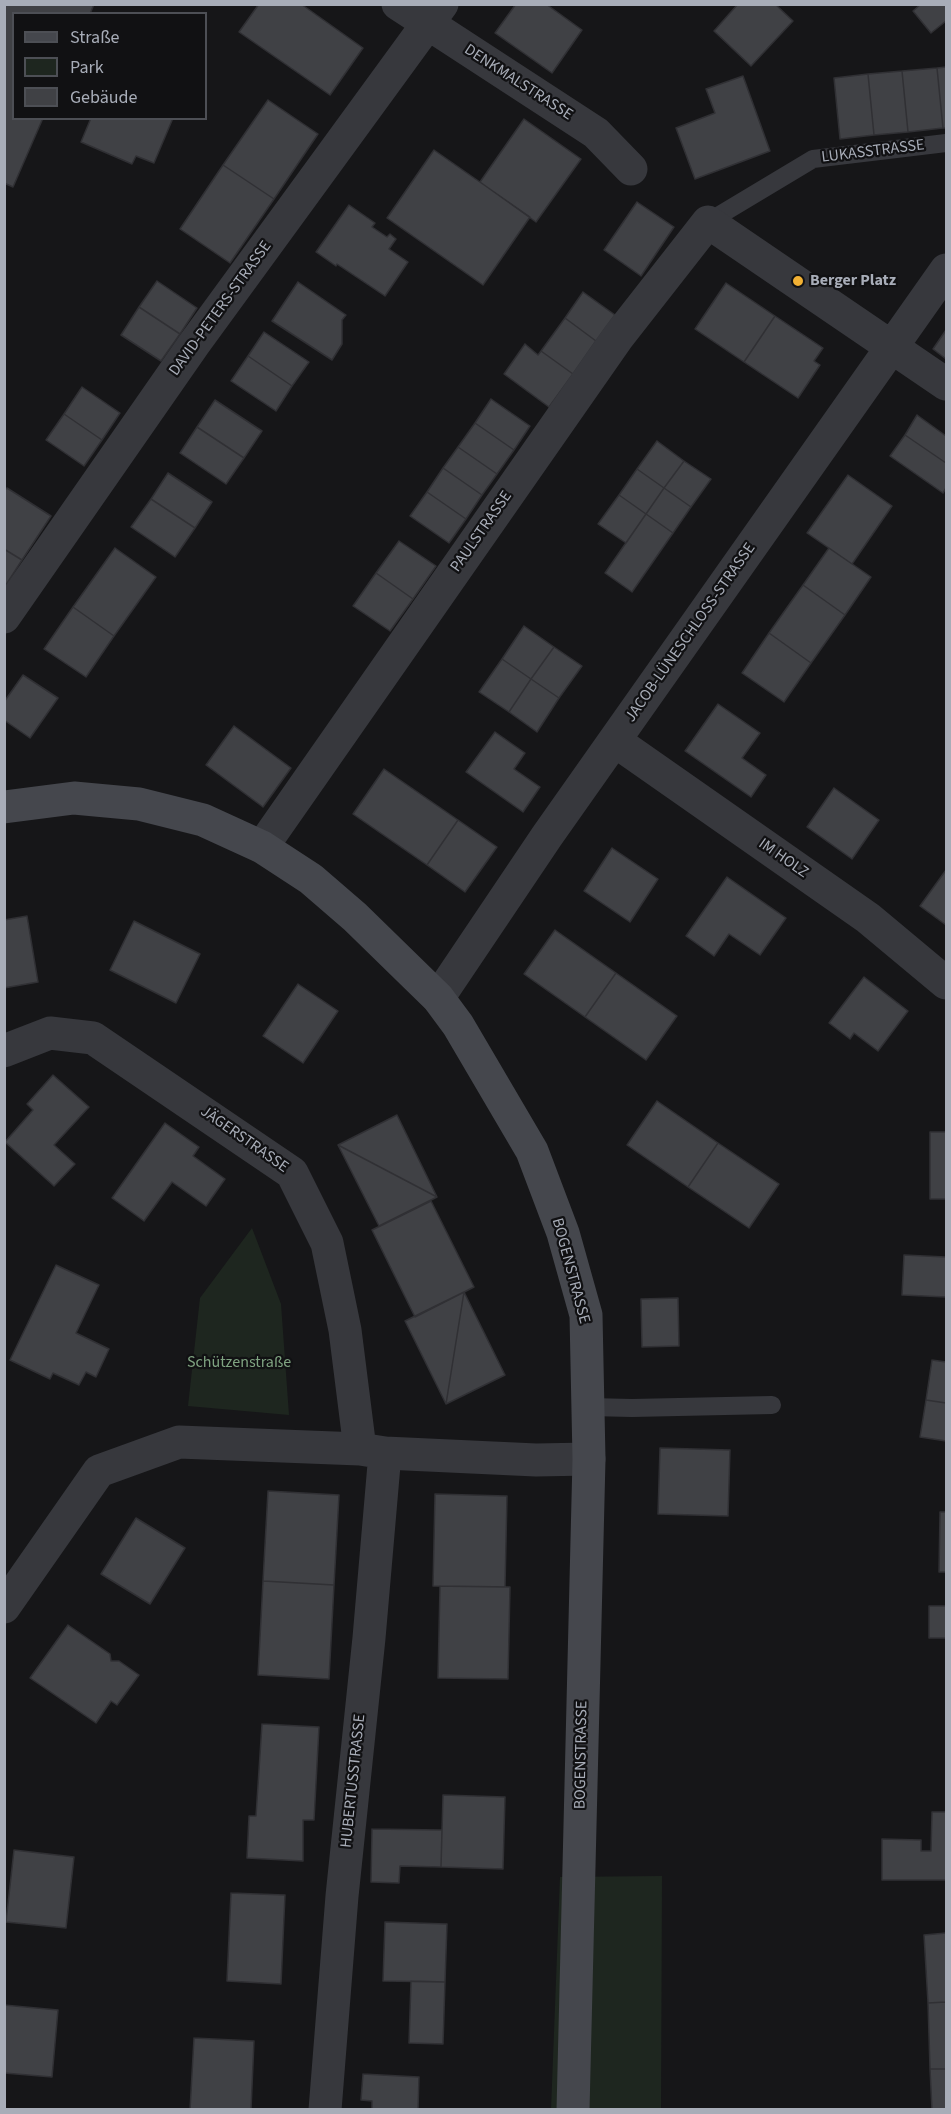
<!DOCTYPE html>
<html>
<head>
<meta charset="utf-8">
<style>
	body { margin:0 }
	#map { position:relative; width:951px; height:2114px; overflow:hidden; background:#161618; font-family:"Source Sans 3",sans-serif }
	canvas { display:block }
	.frame { position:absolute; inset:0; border:6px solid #a8adb8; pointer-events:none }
	.legend { position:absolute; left:12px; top:12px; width:195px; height:108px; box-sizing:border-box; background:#111113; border:2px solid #4d4f55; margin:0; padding:8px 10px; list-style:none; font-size:18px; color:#a8adb8 }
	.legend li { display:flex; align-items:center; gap:12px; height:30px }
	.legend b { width:30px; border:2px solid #4d4f55 }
</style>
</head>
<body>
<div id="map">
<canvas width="951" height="2114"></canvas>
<div class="frame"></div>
<ul class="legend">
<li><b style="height:8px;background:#45474d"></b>Straße</li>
<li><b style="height:16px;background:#1e261f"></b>Park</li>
<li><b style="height:16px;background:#404145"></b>Gebäude</li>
</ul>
</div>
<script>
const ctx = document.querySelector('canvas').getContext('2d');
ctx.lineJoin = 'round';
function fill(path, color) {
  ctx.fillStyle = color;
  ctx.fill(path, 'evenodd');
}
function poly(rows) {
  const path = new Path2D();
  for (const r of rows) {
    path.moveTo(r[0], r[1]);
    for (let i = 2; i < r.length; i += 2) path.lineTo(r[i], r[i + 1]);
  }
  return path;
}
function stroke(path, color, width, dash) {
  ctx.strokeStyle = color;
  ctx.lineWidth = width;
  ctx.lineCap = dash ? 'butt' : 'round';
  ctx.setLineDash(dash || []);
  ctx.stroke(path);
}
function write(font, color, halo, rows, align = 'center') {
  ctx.font = font + ' "Source Sans 3",sans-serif';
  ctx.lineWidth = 4.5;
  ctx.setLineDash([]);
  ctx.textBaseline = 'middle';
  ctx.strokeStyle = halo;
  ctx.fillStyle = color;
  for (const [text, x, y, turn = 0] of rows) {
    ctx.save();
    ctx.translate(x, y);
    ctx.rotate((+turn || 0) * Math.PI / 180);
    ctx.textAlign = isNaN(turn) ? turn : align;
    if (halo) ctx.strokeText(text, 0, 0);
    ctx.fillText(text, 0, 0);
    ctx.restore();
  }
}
const green = poly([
	[252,1228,281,1304,289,1415,188,1406,200,1298],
	[662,1876,661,2109,551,2110,560,1877]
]);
const building = poly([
	[4,4,94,4,90,14,14,14,14,118,43,118,13,187,4,183,4,4],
	[259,4,301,4,363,48,330,95,239,32,259,4],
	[516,4,546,4,582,30,552,73,495,33,516,4],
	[738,4,775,4,793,21,751,66,714,31,738,4],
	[921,4,946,4,946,21,931,33,913,11,921,4],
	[946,67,946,128,943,128,937,68,946,67],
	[937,68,943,128,908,132,902,71,937,68],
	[902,71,908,132,874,135,868,74,902,71],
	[868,74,874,135,840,139,834,78,868,74],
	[743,76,770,151,695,179,676,128,715,113,706,89,743,76],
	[268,100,318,134,274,199,223,165,268,100],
	[91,118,173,118,154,163,136,156,132,164,81,142,91,118],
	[524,119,581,159,536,222,480,182,524,119],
	[434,150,530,217,483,285,387,218,434,150],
	[223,165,274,199,230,263,180,229,223,165],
	[637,202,674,227,641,276,604,250,637,202],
	[349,205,375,223,372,227,387,237,390,234,396,239,389,249,408,262,385,296,337,264,336,266,316,252,349,205],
	[157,281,197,308,180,334,139,307,157,281],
	[298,282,346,315,342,320,342,344,332,360,272,321,298,282],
	[726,283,775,316,744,362,695,329,726,283],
	[583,292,615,315,596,341,565,318,583,292],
	[139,307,180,334,161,361,121,335,139,307],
	[775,316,823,348,814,361,820,365,798,398,744,362,775,316],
	[565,318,596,341,573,374,541,351,565,318],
	[946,330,946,359,933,349,946,330],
	[264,332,309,362,292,386,248,356,264,332],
	[525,344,538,355,541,351,573,374,549,407,504,374,525,344],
	[248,356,292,386,276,411,231,381,248,356],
	[82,387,120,413,102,440,64,414,82,387],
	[491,399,530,426,514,450,475,423,491,399],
	[215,400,262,431,244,458,197,427,215,400],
	[64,414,102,440,84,466,46,440,64,414],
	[917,415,946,436,946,463,905,435,917,415],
	[475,423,514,450,497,474,458,447,475,423],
	[197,427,244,458,226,484,180,453,197,427],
	[905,435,946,463,946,488,943,493,890,456,905,435],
	[657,441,684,461,664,488,637,469,657,441],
	[458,447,497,474,482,495,443,468,458,447],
	[684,461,711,479,691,507,664,488,684,461],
	[443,468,482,495,466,519,427,492,443,468],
	[637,469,664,488,646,514,619,495,637,469],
	[168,473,212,502,195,528,151,499,168,473],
	[848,475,892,506,852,564,807,533,848,475],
	[7,488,51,516,22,560,4,549,4,491,7,488],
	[664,488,691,507,673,533,646,514,664,488],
	[427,492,466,519,449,543,410,516,427,492],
	[619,495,646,514,626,543,598,524,619,495],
	[151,499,195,528,175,557,131,527,151,499],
	[646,514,673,533,632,592,605,573,646,514],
	[399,541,436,566,413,599,376,573,399,541],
	[115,548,156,577,114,636,73,607,115,548],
	[829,548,871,577,845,615,803,585,829,548],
	[4,549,22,560,4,588,4,549],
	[376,573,413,599,390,631,353,606,376,573],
	[803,585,845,615,811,663,769,633,803,585],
	[73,607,114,636,86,677,44,649,73,607],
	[524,626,554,647,531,679,502,659,524,626],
	[769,633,811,663,784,702,742,673,769,633],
	[554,647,582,666,559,698,531,679,554,647],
	[502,659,531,679,509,712,479,692,502,659],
	[23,675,58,698,30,738,4,720,4,702,23,675],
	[531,679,559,698,537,732,509,712,531,679],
	[718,704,760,733,742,758,766,775,751,797,685,751,718,704],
	[234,726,291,768,263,807,206,765,234,726],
	[495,732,525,753,514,769,540,787,523,812,466,772,495,732],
	[384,769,458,820,427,865,353,814,384,769],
	[834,788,879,820,852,859,807,827,834,788],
	[458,820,497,847,465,892,427,865,458,820],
	[612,848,658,879,630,922,584,891,612,848],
	[946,870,946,925,920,906,946,870],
	[727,877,786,918,760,955,729,934,714,956,686,936,727,877],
	[27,916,38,982,4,988,4,920,27,916],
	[134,921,200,954,176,1003,110,970,134,921],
	[555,930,616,973,585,1017,524,974,555,930],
	[616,973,677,1016,646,1060,585,1017,616,973],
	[864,977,908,1011,878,1051,854,1033,850,1039,829,1023,864,977],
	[298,984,338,1011,303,1063,263,1036,298,984],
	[53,1075,89,1107,54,1145,75,1164,54,1186,5,1142,33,1110,27,1104,53,1075],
	[657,1101,718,1143,688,1187,627,1145,657,1101],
	[397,1115,437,1197,338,1145,397,1115],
	[165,1123,199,1147,193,1156,225,1179,206,1206,172,1182,144,1221,112,1198,165,1123],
	[930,1132,946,1132,946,1199,930,1199,930,1132],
	[718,1143,779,1184,749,1228,688,1187,718,1143],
	[338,1145,437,1197,379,1226,338,1145],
	[431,1201,474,1287,415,1317,372,1230,431,1201],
	[904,1255,946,1257,946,1297,902,1295,904,1255],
	[56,1265,99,1285,76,1333,109,1349,96,1377,86,1372,79,1385,53,1373,50,1379,10,1360,56,1265],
	[464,1292,446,1404,405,1321,464,1292],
	[464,1292,505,1375,446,1404,464,1292],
	[678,1298,679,1346,642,1347,641,1299,678,1298],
	[932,1360,946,1362,946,1403,926,1400,932,1360],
	[926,1400,946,1403,946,1441,920,1437,926,1400],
	[660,1448,730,1450,728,1516,658,1514,660,1448],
	[268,1491,339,1495,334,1585,263,1581,268,1491],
	[435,1494,507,1496,505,1587,433,1586,435,1494],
	[940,1512,946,1512,946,1572,939,1572,940,1512],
	[136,1518,185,1548,150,1604,101,1574,136,1518],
	[263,1581,334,1585,329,1679,258,1675,263,1581],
	[440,1586,510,1587,508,1679,438,1678,440,1586],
	[929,1606,946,1606,946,1638,929,1638,929,1606],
	[68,1625,110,1654,111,1661,119,1661,139,1675,117,1705,111,1701,96,1723,30,1678,68,1625],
	[262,1724,319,1727,314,1820,303,1820,303,1861,247,1858,249,1816,256,1816,262,1724],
	[443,1795,505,1797,503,1869,441,1867,443,1795],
	[932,1812,946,1812,946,1880,882,1880,882,1839,921,1840,921,1851,931,1851,932,1812],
	[372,1829,442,1830,441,1867,400,1866,399,1883,371,1882,372,1829],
	[14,1850,74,1857,66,1928,6,1922,14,1850],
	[231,1893,285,1895,281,1984,227,1981,231,1893],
	[385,1922,447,1924,445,1982,383,1981,385,1922],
	[946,1933,946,2002,928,2003,924,1935,946,1933],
	[411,1981,445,1982,443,2044,409,2043,411,1981],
	[946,2002,946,2069,930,2069,928,2003,946,2002],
	[4,2005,58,2010,52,2077,4,2073,4,2005],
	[194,2038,254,2041,251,2110,190,2110,194,2038],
	[930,2069,946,2069,946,2110,932,2110,930,2069],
	[363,2074,419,2077,418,2110,372,2110,372,2101,361,2100,363,2074]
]);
const service = poly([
	[708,222,813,159,946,143],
	[589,1407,632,1408,772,1405]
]);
const minor = poly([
	[398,4,596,133,631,169],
	[4,617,194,344,442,4],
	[615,741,868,918,946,983],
	[262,847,618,337,708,222,946,384],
	[438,998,547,836,946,270],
	[4,1051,50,1033,93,1038,292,1173,327,1243,345,1330,360,1449],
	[4,1607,99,1471,179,1442,360,1449,385,1453,536,1460,589,1459],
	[325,2110,342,1896,369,1638,385,1453]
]);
const secondary = poly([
	[4,807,74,798,139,804,203,820,262,847,311,879,355,917,438,998,458,1025,532,1151,563,1233,586,1315,589,1459,573,2110]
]);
const markers = [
	[798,281,6,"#f2b134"]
];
const streetNames = [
	["DENKMALSTRASSE",518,83,33],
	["LUKASSTRASSE",873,152,-7],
	["DAVID-PETERS-STRASSE",221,309,-54],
	["PAULSTRASSE",482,532,-55],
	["JACOB-LÜNESCHLOSS-STRASSE",691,633,-55],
	["IM HOLZ",783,859,35],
	["JÄGERSTRASSE",244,1140,35],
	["BOGENSTRASSE",570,1271,75],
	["BOGENSTRASSE",582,1755,-89],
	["HUBERTUSSTRASSE",354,1781,-84]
];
const poiNames = [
	["Berger Platz",810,281]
];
const parkNames = [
	["Schützenstraße",239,1363]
];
fill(green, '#1e261f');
fill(building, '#404145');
stroke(building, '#303034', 1.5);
stroke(service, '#37383d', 18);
stroke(minor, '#37383d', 33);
stroke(secondary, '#45474d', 33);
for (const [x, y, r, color] of markers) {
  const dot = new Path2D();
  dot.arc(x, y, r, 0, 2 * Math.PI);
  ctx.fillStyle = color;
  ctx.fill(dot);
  stroke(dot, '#111113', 2);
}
write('16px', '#a8adb8', '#111113', streetNames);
write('bold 16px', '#a8adb8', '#111113', poiNames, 'left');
write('16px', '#7fa381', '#111113', parkNames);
</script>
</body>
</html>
